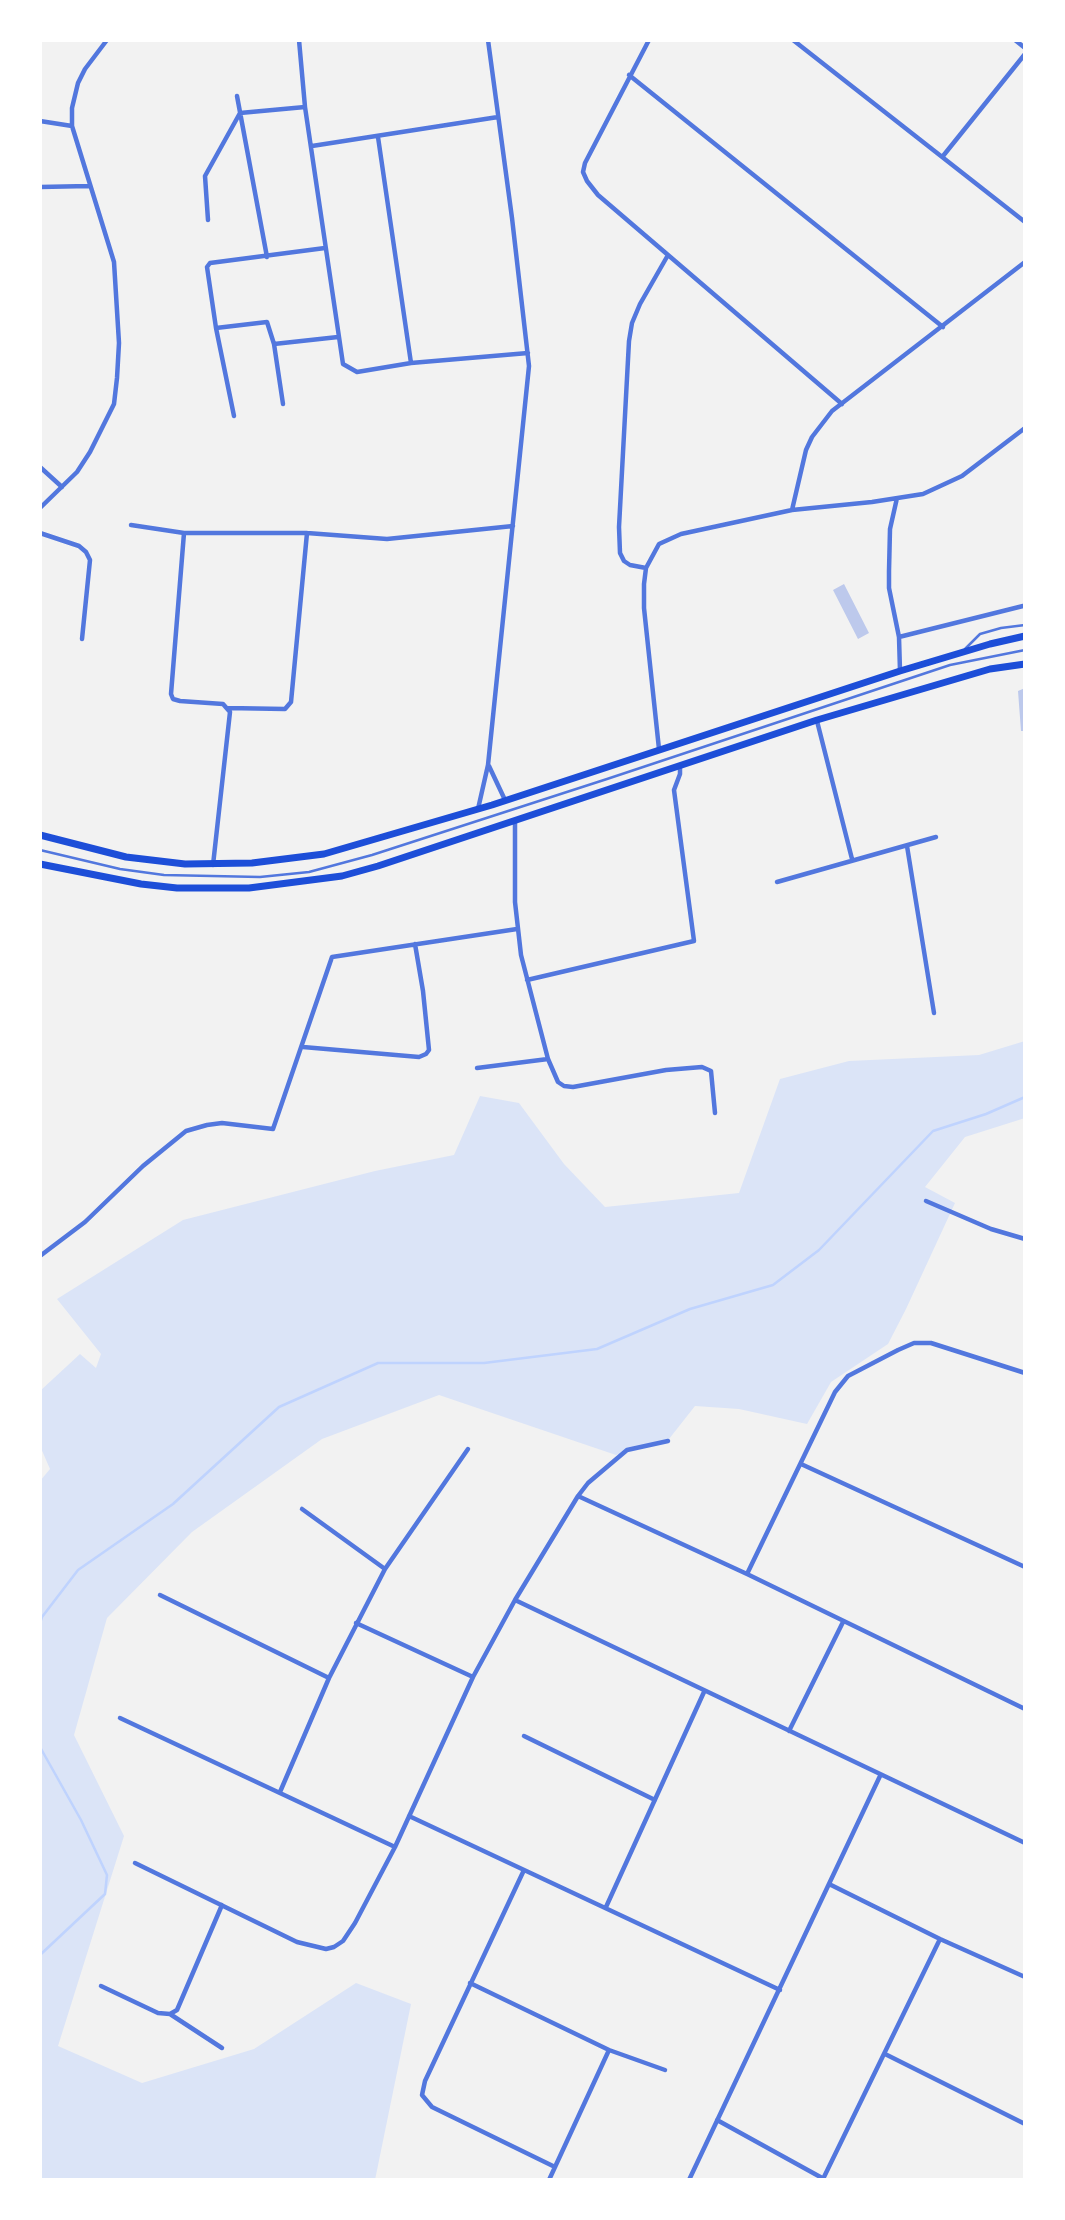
<!DOCTYPE html>
<html>
<head>
<meta charset="utf-8">
<style>
	body { margin:0 }
	#map { position:relative; width:1065px; height:2220px; overflow:hidden; background:#f2f2f2; font-family:"Asap Condensed",sans-serif }
	canvas { display:block }
	.frame { position:absolute; inset:0; border:42px solid #fff; pointer-events:none }
</style>
</head>
<body>
<div id="map">
<canvas width="1065" height="2220"></canvas>
<div class="frame"></div>
</div>
<script>
const ctx = document.querySelector('canvas').getContext('2d');
ctx.lineJoin = 'round';
function fill(path, color) {
  ctx.fillStyle = color;
  ctx.fill(path, 'evenodd');
}
function poly(rows) {
  const path = new Path2D();
  for (const r of rows) {
    path.moveTo(r[0], r[1]);
    for (let i = 2; i < r.length; i += 2) path.lineTo(r[i], r[i + 1]);
  }
  return path;
}
function stroke(path, color, width, dash) {
  ctx.strokeStyle = color;
  ctx.lineWidth = width;
  ctx.lineCap = dash ? 'butt' : 'round';
  ctx.setLineDash(dash || []);
  ctx.stroke(path);
}
const green = poly([
	[1025,1041,1025,1118,965,1137,925,1187,955,1203,906,1309,888,1344,831,1382,807,1424,739,1409,695,1406,669,1439,616,1455,439,1395,322,1439,192,1532,107,1618,74,1735,124,1836,58,2046,142,2083,254,2049,356,1983,411,2004,375,2180,40,2180,40,1481,50,1469,40,1446,40,1391,80,1354,96,1368,101,1354,57,1299,183,1220,375,1171,454,1155,480,1096,519,1103,564,1164,605,1207,739,1193,780,1079,849,1061,979,1055]
]);
const stream = poly([
	[40,1623,42,1617,78,1570,173,1504,279,1407,378,1363,484,1363,597,1349,690,1309,773,1285,819,1250,933,1131,986,1114,1025,1097],
	[40,1747,81,1820,107,1875,105,1894,40,1955]
]);
const building = poly([
	[844,584,869,633,858,639,833,590],
	[1025,688,1025,731,1021,731,1018,691]
]);
const service = poly([
	[965,649,980,634,1001,628,1025,625],
	[40,850,120,869,164,875,260,877,309,872,372,855,607,779,950,665,1025,650]
]);
const minor = poly([
	[299,40,305,107,343,364,357,372,411,363,528,353],
	[649,40,585,163,583,172,587,181,598,195,842,404],
	[793,40,1025,222],
	[1015,40,1025,48],
	[629,75,943,327],
	[237,96,267,257],
	[40,121,72,126],
	[378,137,411,363],
	[312,146,498,117],
	[943,156,1025,54],
	[40,187,89,186],
	[208,220,205,176,240,113,305,107],
	[216,328,267,322,274,344,338,337],
	[274,344,283,404],
	[234,416,216,328,207,267,210,263,325,248],
	[40,467,62,487],
	[897,498,890,529,889,571,889,588,899,637,900,671],
	[40,508,77,472,90,452,114,404,117,378,119,343,114,262,72,126,72,108,78,83,85,69,107,40],
	[792,510,806,450,812,437,832,411,1025,262],
	[131,525,184,533,307,533,387,539,513,526],
	[40,533,79,546,86,552,90,560,82,639],
	[184,533,171,694,173,699,180,701,223,704,230,712,213,865],
	[646,568,630,565,624,561,620,553,619,527,629,341,632,323,640,304,668,255],
	[899,637,1023,606],
	[227,708,285,709,291,702,307,533],
	[817,721,852,859],
	[659,749,644,608,644,584,646,568,659,544,681,534,792,510,872,502,923,494,962,476,1025,428],
	[489,766,505,800],
	[478,809,488,765,529,366,512,218,488,40],
	[515,820,515,902,521,955,548,1059,558,1082,564,1086,573,1087,666,1070,702,1067,711,1071,715,1113],
	[907,846,934,1013],
	[777,882,936,837],
	[527,980,694,941,674,790,680,774,680,765],
	[303,1047,419,1057,426,1054,429,1050,423,991,415,944],
	[477,1068,548,1059],
	[926,1201,991,1229,1025,1239],
	[40,1256,85,1222,143,1166,186,1131,207,1125,222,1123,273,1129,332,957,517,929],
	[801,1464,1025,1567],
	[578,1496,747,1574,1025,1709],
	[302,1509,385,1569],
	[747,1574,835,1392,848,1376,898,1350,914,1343,931,1343,1025,1373],
	[160,1595,329,1678],
	[515,1600,1025,1843],
	[356,1623,473,1677],
	[120,1718,395,1847],
	[789,1731,843,1622],
	[524,1736,655,1800],
	[280,1792,329,1678,385,1569,468,1449],
	[409,1816,780,1990],
	[135,1863,297,1942,326,1949,334,1947,343,1941,355,1923,395,1847,473,1677,515,1600,578,1496,588,1483,627,1450,668,1441],
	[524,1870,425,2081,422,2095,432,2107,555,2167],
	[829,1884,940,1939,1025,1977],
	[606,1907,704,1692],
	[470,1983,609,2050,665,2070],
	[101,1986,158,2013,170,2014,177,2010,222,1905],
	[170,2014,222,2048],
	[885,2054,1025,2124],
	[717,2120,824,2179],
	[823,2179,940,1939],
	[549,2180,609,2050],
	[689,2180,880,1776]
]);
const trunk = poly([
	[40,835,126,857,185,864,252,863,324,854,492,805,900,671,990,644,1025,636],
	[40,864,141,884,177,888,249,888,342,876,378,866,817,720,990,669,1025,664]
]);
fill(green, '#dbe4f7');
stroke(stream, '#bfd3fe', 2.5);
fill(building, '#bdc9ec');
stroke(service, '#5277de', 2.5);
stroke(minor, '#5277de', 4.5);
stroke(trunk, '#1d4ed8', 7);
</script>
</body>
</html>
